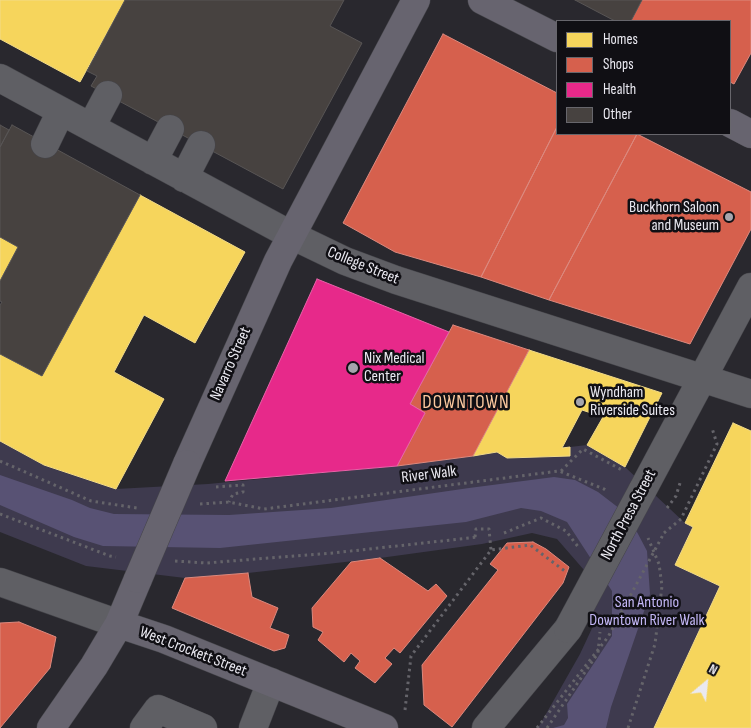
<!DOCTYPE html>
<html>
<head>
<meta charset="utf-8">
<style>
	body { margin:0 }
	#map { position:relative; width:751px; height:728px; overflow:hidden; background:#29282e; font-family:"Sofia Sans Condensed",sans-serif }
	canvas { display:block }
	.legend { position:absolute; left:556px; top:20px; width:175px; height:115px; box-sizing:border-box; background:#100f14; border:1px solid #67666c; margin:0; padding:6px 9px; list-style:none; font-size:15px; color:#eae9f1 }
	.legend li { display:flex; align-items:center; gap:10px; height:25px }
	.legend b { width:25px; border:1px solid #67666c }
	.north { position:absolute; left:681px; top:658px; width:50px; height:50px; -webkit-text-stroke:4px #100f14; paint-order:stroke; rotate:28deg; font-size:14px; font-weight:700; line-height:20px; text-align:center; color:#eae9f1 }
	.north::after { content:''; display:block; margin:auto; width:18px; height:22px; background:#eae9f1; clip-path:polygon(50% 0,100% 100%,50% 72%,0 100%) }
</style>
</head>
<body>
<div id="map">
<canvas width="751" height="728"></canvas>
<ul class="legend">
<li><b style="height:14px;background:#f6d55c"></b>Homes</li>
<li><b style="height:14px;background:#d6604d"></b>Shops</li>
<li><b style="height:14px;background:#e7298a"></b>Health</li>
<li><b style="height:14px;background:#474240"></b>Other</li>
</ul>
<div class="north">N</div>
</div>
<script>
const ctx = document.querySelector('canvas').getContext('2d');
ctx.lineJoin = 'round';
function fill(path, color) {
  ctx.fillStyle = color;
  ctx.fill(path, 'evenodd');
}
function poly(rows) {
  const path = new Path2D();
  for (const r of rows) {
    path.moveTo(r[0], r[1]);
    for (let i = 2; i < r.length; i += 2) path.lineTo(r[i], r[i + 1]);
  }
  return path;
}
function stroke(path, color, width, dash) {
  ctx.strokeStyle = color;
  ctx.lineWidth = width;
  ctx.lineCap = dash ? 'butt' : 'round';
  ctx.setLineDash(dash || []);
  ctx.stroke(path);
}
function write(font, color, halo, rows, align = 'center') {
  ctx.font = font + ' "Sofia Sans Condensed",sans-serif';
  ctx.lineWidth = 5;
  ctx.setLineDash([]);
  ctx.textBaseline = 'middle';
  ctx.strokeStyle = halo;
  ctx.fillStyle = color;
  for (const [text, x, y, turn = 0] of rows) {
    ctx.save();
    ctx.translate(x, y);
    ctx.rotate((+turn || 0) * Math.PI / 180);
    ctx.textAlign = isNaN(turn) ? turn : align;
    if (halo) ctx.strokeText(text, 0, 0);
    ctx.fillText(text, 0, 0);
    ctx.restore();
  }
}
const green = poly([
	[0,441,44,465,116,489,208,484,397,466,497,452,507,458,569,456,570,447,587,445,625,467,685,523,693,527,675,565,720,586,654,728,538,728,580,654,594,624,584,570,557,539,532,533,482,544,380,558,248,573,185,578,86,566,0,532]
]);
const water = poly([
	[0,475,72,500,90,508,114,514,229,515,331,508,469,488,554,477,575,480,598,492,628,515,647,551,650,594,611,707,606,728,553,728,564,725,568,718,567,704,612,636,612,591,567,522,541,511,521,508,466,522,220,548,103,546,74,537,0,505]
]);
const homes = poly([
	[0,0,125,0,80,82,0,39,0,0],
	[140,195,245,252,195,343,144,315,114,372,164,399,116,489,44,465,0,441,0,354,42,376,140,195],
	[0,237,18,247,0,281,0,237],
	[529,350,662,393,625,467,587,445,603,417,582,410,562,448,570,447,570,456,507,458,497,452,473,456,529,350],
	[733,423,751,431,751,728,654,728,720,586,675,565,693,527,685,523,733,423]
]);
const shops = poly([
	[642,0,751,0,751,53,734,84,730,82,730,21,631,21,642,0],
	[443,34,557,93,557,127,481,277,395,252,343,223,443,34],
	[557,127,557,134,637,134,549,300,481,277,557,127],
	[637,134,751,192,751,229,690,344,549,300,637,134],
	[453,325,529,350,473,456,397,466,425,413,410,404,453,325],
	[533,542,546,549,569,567,563,583,452,727,424,705,422,665,498,570,490,564,507,543,533,542],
	[380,558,428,591,436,584,447,596,400,653,394,648,385,658,392,664,375,683,355,668,360,661,351,653,344,662,318,640,323,632,313,627,312,608,351,562,380,558],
	[248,573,252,597,278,608,270,628,289,635,285,648,274,651,172,608,185,578,248,573],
	[19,622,56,637,50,668,0,728,0,623,19,622]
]);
const health = poly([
	[317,279,449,332,410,404,425,413,397,466,225,481,317,279]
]);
const building = poly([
	[125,0,344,0,330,26,362,43,283,189,91,86,97,76,87,71,125,0],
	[575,0,642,0,631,21,615,21,575,0],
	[0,125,9,130,0,147,0,125],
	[12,125,140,195,42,376,0,354,0,305,2,302,0,301,0,281,18,247,0,237,0,147,12,125]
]);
const path = poly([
	[0,461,91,501,137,508],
	[561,471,583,449,622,470],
	[216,487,243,485,243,492,233,494,229,502],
	[200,504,229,502,264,509,559,471,604,489,608,492],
	[667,508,676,496,680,483],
	[0,514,110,556,116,557],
	[504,533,541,518,566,531,579,548],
	[664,533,681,519,717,444,712,428],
	[475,537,476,529,489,529,491,550],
	[175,561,206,563,333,553,478,537],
	[405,710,411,656,491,550,530,545,566,572],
	[547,728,598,653,600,632],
	[628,728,655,644,662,586,659,564,648,538]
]);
const minor = poly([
	[0,78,291,235,345,261,396,280,751,394],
	[91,127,108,95],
	[45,144,61,111],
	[153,161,170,129],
	[184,178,201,145],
	[642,491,751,287],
	[0,582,119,624],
	[144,728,158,709,203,728],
	[253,728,271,682],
	[486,728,568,629]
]);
const major = poly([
	[482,0,557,38],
	[730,123,751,134],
	[187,464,278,261,416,0],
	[119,624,164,639,384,728],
	[51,728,94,666,119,624,138,579]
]);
const pathBridge = poly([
	[537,728,608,637,664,533]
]);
const minorBridge = poly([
	[568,629,642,491]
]);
const majorBridge = poly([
	[138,579,187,464]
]);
const markers = [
	[729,217,5,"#a6a5ad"],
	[353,368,6,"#a6a5ad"],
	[580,402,5,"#a6a5ad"]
];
const poiNames = [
	["Buckhorn Saloon",719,208,"right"],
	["and Museum",719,226,"right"],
	["Nix Medical",364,359],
	["Center",364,377],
	["Wyndham",590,393],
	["Riverside Suites",590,411]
];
const streetNames = [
	["College Street",363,266,22],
	["Navarro Street",231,364,-66],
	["River Walk",429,475,-7],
	["North Presa Street",629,515,-62],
	["West Crockett Street",193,652,21]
];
const parkNames = [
	["San Antonio",647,603],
	["Downtown River Walk",647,621]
];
const quarterNames = [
	["DOWNTOWN",466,403]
];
fill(green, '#3e3a4e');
fill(water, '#585274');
fill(homes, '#f6d55c');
stroke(homes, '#f2db89', 1);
fill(shops, '#d6604d');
stroke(shops, '#dc897e', 1);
fill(health, '#e7298a');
stroke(health, '#e863a9', 1);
fill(building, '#474240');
stroke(building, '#585555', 1);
stroke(minor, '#45454a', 29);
stroke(major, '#45454a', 29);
stroke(path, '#65646a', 3, [2.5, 4]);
stroke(minor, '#5f5f64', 28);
stroke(major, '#67646f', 28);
stroke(minorBridge, '#45454a', 29, []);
stroke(majorBridge, '#45454a', 29, []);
stroke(pathBridge, '#65646a', 3, [2.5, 4]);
stroke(minorBridge, '#5f5f64', 28);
stroke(majorBridge, '#67646f', 28);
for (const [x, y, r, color] of markers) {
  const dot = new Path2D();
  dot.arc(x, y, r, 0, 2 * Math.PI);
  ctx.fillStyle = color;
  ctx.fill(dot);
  stroke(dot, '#100f14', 2);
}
write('16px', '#eae9f1', '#100f14', poiNames, 'left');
write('16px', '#eae9f1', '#100f14', streetNames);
write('16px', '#c4b8f7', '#100f14', parkNames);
ctx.letterSpacing = '1px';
write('19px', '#fcc99f', '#100f14', quarterNames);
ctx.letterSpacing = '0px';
</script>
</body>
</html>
